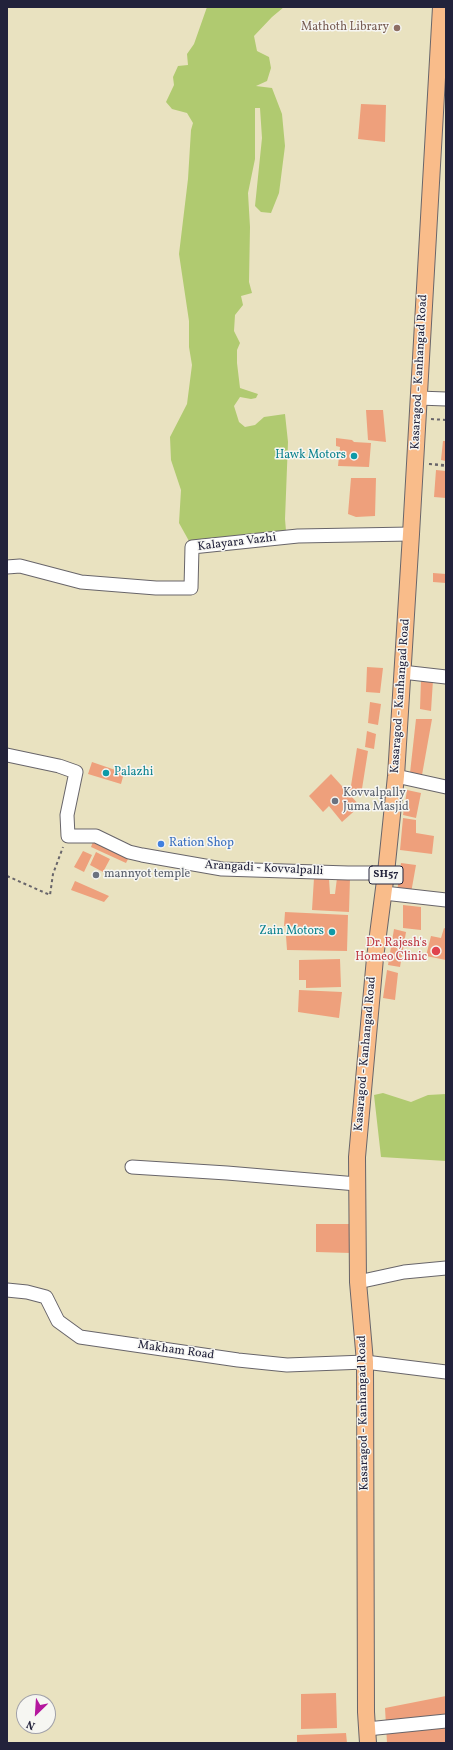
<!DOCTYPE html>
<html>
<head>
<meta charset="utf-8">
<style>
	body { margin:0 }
	#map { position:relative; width:453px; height:1750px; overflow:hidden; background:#e9e2c0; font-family:Vollkorn,serif }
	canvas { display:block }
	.frame { position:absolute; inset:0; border:8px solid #22223b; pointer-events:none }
	.north { position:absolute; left:16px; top:1694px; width:40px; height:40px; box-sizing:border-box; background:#f6f6f2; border:1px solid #a1a1a9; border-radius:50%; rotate:205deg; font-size:11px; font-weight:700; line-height:16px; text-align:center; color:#22223b }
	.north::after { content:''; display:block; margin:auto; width:14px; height:18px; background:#b5179e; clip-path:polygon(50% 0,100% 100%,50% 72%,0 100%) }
</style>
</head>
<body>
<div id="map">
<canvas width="453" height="1750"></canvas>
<div class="frame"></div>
<div class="north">N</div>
</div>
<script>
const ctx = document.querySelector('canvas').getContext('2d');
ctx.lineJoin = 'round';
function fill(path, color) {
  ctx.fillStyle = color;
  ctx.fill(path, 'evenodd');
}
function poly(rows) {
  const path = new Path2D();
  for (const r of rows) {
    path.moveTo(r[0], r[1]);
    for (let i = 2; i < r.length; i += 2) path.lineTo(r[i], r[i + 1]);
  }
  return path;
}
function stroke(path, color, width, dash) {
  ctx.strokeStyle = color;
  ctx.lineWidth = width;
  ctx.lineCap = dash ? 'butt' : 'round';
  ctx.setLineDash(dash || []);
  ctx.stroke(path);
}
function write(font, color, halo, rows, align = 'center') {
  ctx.font = font + ' Vollkorn,serif';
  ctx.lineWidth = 3;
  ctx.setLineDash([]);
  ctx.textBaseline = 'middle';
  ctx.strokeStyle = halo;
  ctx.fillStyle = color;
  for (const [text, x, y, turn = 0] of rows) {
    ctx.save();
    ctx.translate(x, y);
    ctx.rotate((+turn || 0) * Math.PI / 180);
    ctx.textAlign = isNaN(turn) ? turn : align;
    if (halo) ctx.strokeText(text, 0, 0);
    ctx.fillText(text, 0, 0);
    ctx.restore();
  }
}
const green = poly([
	[207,7,284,7,272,17,254,36,257,51,269,57,271,68,267,81,256,86,272,88,282,114,285,146,279,193,271,213,261,212,255,206,262,138,260,108,255,108,255,159,248,193,250,227,249,282,252,293,241,296,243,305,235,315,234,331,240,343,237,350,237,363,240,388,258,394,256,398,251,399,240,397,234,406,239,422,245,427,255,425,264,417,285,414,288,442,285,519,286,531,189,541,179,523,181,490,171,460,170,437,187,404,192,365,189,347,189,321,179,254,188,179,191,130,193,123,187,113,172,109,166,102,174,85,173,77,178,66,188,65,187,54,194,44],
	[383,1093,411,1102,428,1095,446,1094,446,1161,381,1157,374,1095]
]);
const building = poly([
	[361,104,386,105,385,142,358,139],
	[366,410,383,410,386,442,368,440],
	[336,438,352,440,354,442,371,443,369,467,338,466,340,447,336,446],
	[443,441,446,441,446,461,441,460],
	[436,470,446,471,446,498,434,497],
	[351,478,376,478,375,516,356,517,348,514],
	[433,573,446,574,446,583,433,582],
	[367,667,383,668,380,693,366,692],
	[421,680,433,680,431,711,420,709],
	[370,702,381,704,378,725,368,723],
	[416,719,432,719,422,775,410,773],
	[367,731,376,734,374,749,365,747],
	[357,748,368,751,361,795,350,792],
	[92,762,124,773,121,784,88,774],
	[331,774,360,806,342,822,329,806,323,812,309,796],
	[407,790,421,793,416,818,403,815],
	[403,818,416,820,416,833,434,836,432,854,400,850],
	[94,839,130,855,126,863,91,847],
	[83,851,92,855,84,872,74,867],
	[96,852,110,859,103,872,90,865],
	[401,863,416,865,411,893,397,892],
	[314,878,329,879,330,894,335,894,337,878,350,878,349,912,312,910],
	[75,881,109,896,104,902,71,890],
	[403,905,421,907,421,930,403,928],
	[285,912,348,915,347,951,287,950,286,936,316,935,316,928,284,926],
	[444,928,446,929,446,960,426,956,431,936,441,938],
	[394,929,406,932,400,967,388,965],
	[340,959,341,987,306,988,306,980,299,980,299,960],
	[387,970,398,973,395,1000,383,998],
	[299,990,342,992,339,1018,298,1012],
	[316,1224,353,1224,351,1253,316,1252],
	[336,1693,337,1728,301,1729,301,1694],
	[446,1696,446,1743,387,1743,385,1708],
	[346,1733,347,1743,297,1743,297,1735]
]);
const path = poly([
	[431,419,446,420],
	[429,464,446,465],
	[429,464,446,466],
	[7,876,50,895,53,874,63,847]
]);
const minor = poly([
	[418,398,446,399],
	[7,567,20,566,81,582,156,588,191,588,192,547,298,536,411,534],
	[402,672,446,677],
	[7,755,59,766,76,772,67,815,68,836,96,836,129,852,142,855,222,869,348,873,386,873],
	[396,776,446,787],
	[384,893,446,900],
	[132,1167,227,1173,357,1184],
	[358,1282,404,1272,446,1268],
	[7,1290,27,1292,46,1297,58,1321,80,1337,238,1360,287,1365,365,1362,446,1372],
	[367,1729,446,1721]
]);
const major = poly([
	[368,1743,366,1712,365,1362,358,1282,357,1157,375,958,386,873,396,776,411,534,441,7]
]);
const markers = [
	[397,28,4,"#8d6e63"],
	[354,456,4,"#0f9aa8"],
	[106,773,4,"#0f9aa8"],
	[335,801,4,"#6b7280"],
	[161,844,4,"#3f7fe0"],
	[96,875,4,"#6b7280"],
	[332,932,4,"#0f9aa8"],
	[436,951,5,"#e0444e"]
];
const shields = [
	[386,875,34]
];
const shieldNames = [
	["SH57",386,875]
];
const educationNames = [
	["Mathoth Library",389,28]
];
const streetNames = [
	["Kasaragod - Kanhangad Road",420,372,-87],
	["Kalayara Vazhi",237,543,-7],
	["Kasaragod - Kanhangad Road",401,696,-86],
	["Arangadi - Kovvalpalli",264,869,3],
	["Kasaragod - Kanhangad Road",366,1054,-85],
	["Makham Road",176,1351,8],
	["Kasaragod - Kanhangad Road",364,1413,-91]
];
const cultureNames = [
	["Hawk Motors",346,456],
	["Palazhi",114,773,"left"],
	["Zain Motors",324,932]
];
const worshipNames = [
	["Kovvalpally",343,794],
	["Juma Masjid",343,808],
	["mannyot temple",104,875]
];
const shopNames = [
	["Ration Shop",169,844]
];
const healthNames = [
	["Dr. Rajesh's",427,944],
	["Homeo Clinic",427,958]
];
fill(green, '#b0ca70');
fill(building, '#eea07c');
stroke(minor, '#68656a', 15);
stroke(major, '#68656a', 18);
stroke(path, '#68656a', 2, [3, 3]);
stroke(minor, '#fff', 13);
stroke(major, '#f9bc8a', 16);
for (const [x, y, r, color] of markers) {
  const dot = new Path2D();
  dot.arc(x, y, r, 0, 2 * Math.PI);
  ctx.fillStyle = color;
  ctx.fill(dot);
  stroke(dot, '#f6f6f2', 1.5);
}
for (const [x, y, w] of shields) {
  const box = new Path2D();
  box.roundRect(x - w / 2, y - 9, w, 18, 3);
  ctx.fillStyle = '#f6f6f2';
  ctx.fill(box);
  stroke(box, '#22223b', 1);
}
write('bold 11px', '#22223b', null, shieldNames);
write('12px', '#785e54', '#f6f6f2', educationNames, 'right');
write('12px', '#22223b', '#f6f6f2', streetNames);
write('12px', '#0d838f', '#f6f6f2', cultureNames, 'right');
write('12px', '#5b616d', '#f6f6f2', worshipNames, 'left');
write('12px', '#366cbe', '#f6f6f2', shopNames, 'left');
write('12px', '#be3a42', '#f6f6f2', healthNames, 'right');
</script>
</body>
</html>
